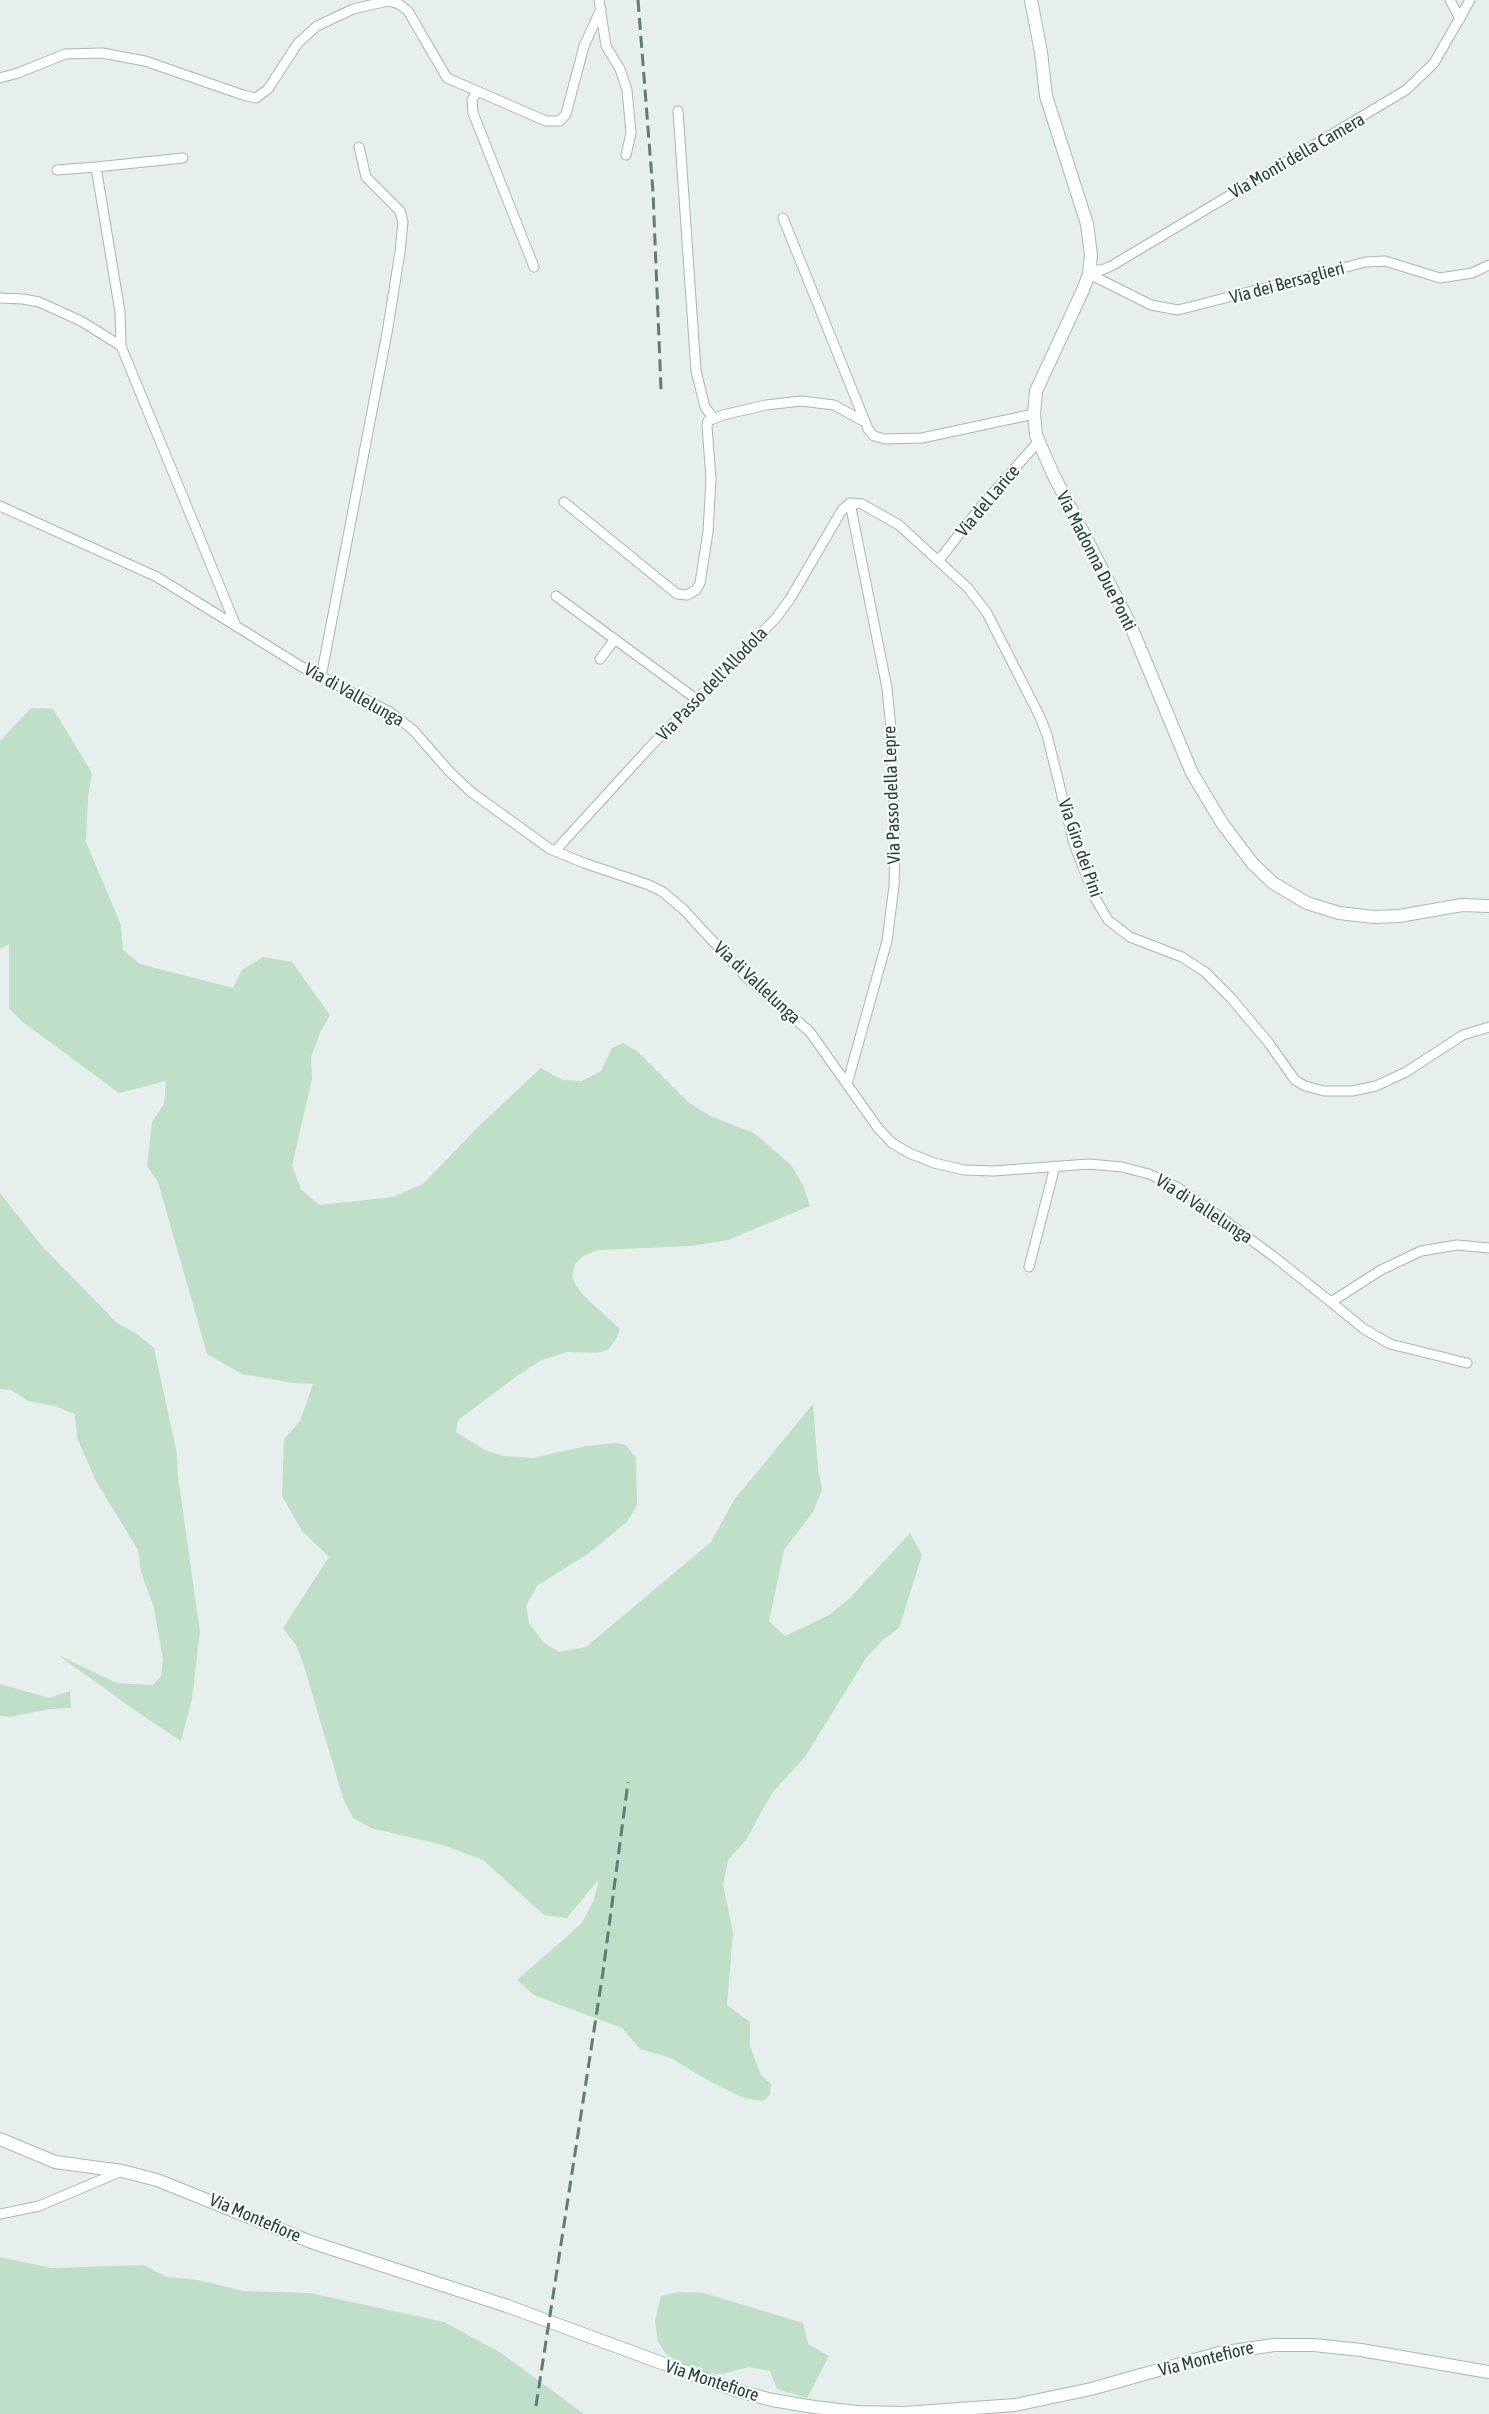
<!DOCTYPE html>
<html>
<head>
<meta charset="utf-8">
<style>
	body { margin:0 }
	canvas { display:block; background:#e6efeb }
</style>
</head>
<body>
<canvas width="1489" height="2414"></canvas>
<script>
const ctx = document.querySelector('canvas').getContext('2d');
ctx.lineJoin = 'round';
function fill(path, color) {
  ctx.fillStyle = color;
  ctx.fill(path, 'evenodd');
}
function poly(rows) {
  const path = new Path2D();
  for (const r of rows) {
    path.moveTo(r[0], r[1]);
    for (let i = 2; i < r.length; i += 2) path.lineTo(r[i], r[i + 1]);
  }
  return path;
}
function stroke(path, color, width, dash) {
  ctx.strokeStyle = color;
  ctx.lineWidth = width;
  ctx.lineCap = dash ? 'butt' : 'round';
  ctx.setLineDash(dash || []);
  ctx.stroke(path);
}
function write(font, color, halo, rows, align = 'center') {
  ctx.font = font + ' "Asap Condensed",sans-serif';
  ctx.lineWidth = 4.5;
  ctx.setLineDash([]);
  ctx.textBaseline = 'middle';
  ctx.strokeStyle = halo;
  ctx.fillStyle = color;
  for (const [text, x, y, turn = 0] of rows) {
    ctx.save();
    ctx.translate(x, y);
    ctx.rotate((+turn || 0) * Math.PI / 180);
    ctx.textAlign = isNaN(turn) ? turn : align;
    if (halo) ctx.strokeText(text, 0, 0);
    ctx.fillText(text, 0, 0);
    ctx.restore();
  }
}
const green = poly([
	[31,708,53,709,92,773,88,797,86,842,121,925,123,950,140,964,233,988,242,970,263,957,292,962,330,1015,320,1033,311,1057,312,1079,292,1166,301,1189,319,1205,393,1197,423,1184,481,1124,541,1068,563,1080,582,1081,601,1071,612,1048,623,1043,637,1051,688,1102,710,1116,754,1133,791,1165,803,1185,810,1206,728,1240,691,1246,598,1250,583,1256,575,1264,572,1275,575,1284,584,1296,620,1329,616,1339,608,1350,596,1353,567,1352,542,1360,518,1375,458,1420,456,1432,486,1451,504,1456,533,1458,586,1446,616,1443,626,1445,636,1458,637,1505,627,1522,589,1553,537,1586,526,1606,529,1623,543,1642,559,1652,586,1647,711,1542,734,1500,813,1404,818,1468,822,1490,813,1512,784,1550,769,1621,785,1636,829,1615,850,1598,910,1533,922,1555,899,1628,882,1641,866,1658,805,1757,772,1793,746,1840,728,1860,723,1885,733,1932,727,2005,750,2022,750,2046,761,2075,771,2084,770,2095,763,2101,744,2098,707,2080,671,2058,640,2049,622,2028,534,1995,517,1980,582,1923,594,1900,599,1879,567,1918,544,1915,483,1860,443,1845,371,1828,353,1818,343,1798,304,1666,296,1645,283,1628,329,1557,302,1531,282,1496,284,1439,300,1421,313,1384,294,1383,242,1374,207,1354,158,1182,147,1166,152,1122,164,1104,166,1081,119,1093,24,1023,9,1008,9,944,0,949,0,741],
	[0,1193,41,1245,117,1323,136,1333,154,1348,177,1454,178,1477,200,1632,192,1699,181,1741,136,1711,58,1655,117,1683,153,1685,161,1676,163,1659,154,1608,141,1572,138,1550,97,1483,77,1438,75,1414,55,1406,28,1401,11,1390,0,1389],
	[0,1684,49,1698,70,1691,71,1708,50,1709,10,1717,0,1716],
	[0,2257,51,2268,144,2265,166,2277,198,2280,244,2291,310,2293,444,2322,501,2353,584,2414,0,2414],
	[679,2292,704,2293,803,2323,808,2344,829,2356,807,2398,777,2389,770,2371,749,2367,722,2374,694,2372,666,2354,658,2342,655,2321,661,2296]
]);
const minor = poly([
	[599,0,606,46,620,69,627,90,631,133,626,155],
	[1450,0,1460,19],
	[0,78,18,73,65,54,102,53,145,61,243,95,256,98,268,89,298,43,317,26,353,9,388,1,399,4,408,11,447,78,477,91],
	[678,111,696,371,705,407,713,418],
	[96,167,183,158],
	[57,170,96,167,120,312,121,346],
	[783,218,868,429,874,436,885,439,922,438,1034,414],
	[534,267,473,113,472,100,477,91,546,121,560,121,566,114,584,46,601,9],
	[1089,270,1102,270,1113,265,1406,90,1434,63,1470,0],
	[1089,274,1151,305,1178,310,1366,262,1385,261,1440,278,1472,273,1489,265],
	[0,298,23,299,39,302,81,321,121,346,236,626],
	[564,502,677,594,687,595,696,590,700,583,708,532,711,479,707,426,708,421,723,415,766,405,801,401,834,405,865,422],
	[850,503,862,504,899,525,968,588,987,613,1040,717,1047,735,1074,844,1095,898,1108,920,1130,937,1182,957,1205,972,1231,998,1268,1042,1295,1080,1305,1086,1324,1091,1352,1091,1376,1086,1406,1072,1463,1035,1489,1027],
	[0,506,157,577,302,667,390,712,413,730,449,771,471,792,550,849,584,863,649,885,663,892,684,910,745,976,810,1032,878,1128,892,1143,909,1153,934,1163,964,1170,993,1171,1089,1164,1122,1167,1149,1174,1177,1187,1212,1211,1273,1256,1331,1302,1381,1270,1421,1251,1457,1245,1489,1248],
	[939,560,979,509,1038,442],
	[556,596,696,699],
	[600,659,615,639],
	[321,677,387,333,400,252,403,222,400,211,366,177,359,147],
	[555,851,649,748,776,618,790,599,842,510,850,503],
	[847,1084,887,941,894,886,895,842,891,729,887,688,850,503],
	[1029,1267,1055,1166],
	[1331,1302,1364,1329,1390,1344,1467,1363],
	[0,2214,39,2206,122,2171]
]);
const secondary = poly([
	[1031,0,1041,52,1046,96,1087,224,1091,255,1089,274,1083,290,1036,391,1034,414,1036,435,1053,474,1129,622,1192,773,1222,823,1253,864,1273,883,1307,903,1339,913,1374,917,1399,916,1462,905,1489,906],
	[0,2139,55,2162,122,2171,157,2180,311,2242,507,2306,735,2390,772,2400,814,2407,857,2412,904,2413,1015,2405,1091,2389,1219,2353,1274,2345,1314,2345,1361,2350,1489,2372]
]);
const rail = poly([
	[638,0,653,192,661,389],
	[536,2406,603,1972,628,1782]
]);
const streetNames = [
	["Via Monti della Camera",1297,156,-30],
	["Via dei Bersaglieri",1287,283,-15],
	["Via del Larice",988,501,-50],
	["Via Madonna Due Ponti",1096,561,63],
	["Via Passo dell'Allodola",712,684,-46],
	["Via di Vallelunga",354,695,29],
	["Via Passo della Lepre",892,795,-92],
	["Via Giro dei Pini",1080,848,71],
	["Via di Vallelunga",757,983,43],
	["Via di Vallelunga",1204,1209,33],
	["Via Montefiore",255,2218,23],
	["Via Montefiore",1206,2359,-14],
	["Via Montefiore",712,2381,18]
];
fill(green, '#bfdfc9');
stroke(minor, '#a8b7b3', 11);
stroke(secondary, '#a4bbb4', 14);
stroke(minor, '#fff', 9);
stroke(secondary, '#fff', 12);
stroke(rail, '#5f7c76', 3, [12, 6]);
write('18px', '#24413b', '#f7fbf9', streetNames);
</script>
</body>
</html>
